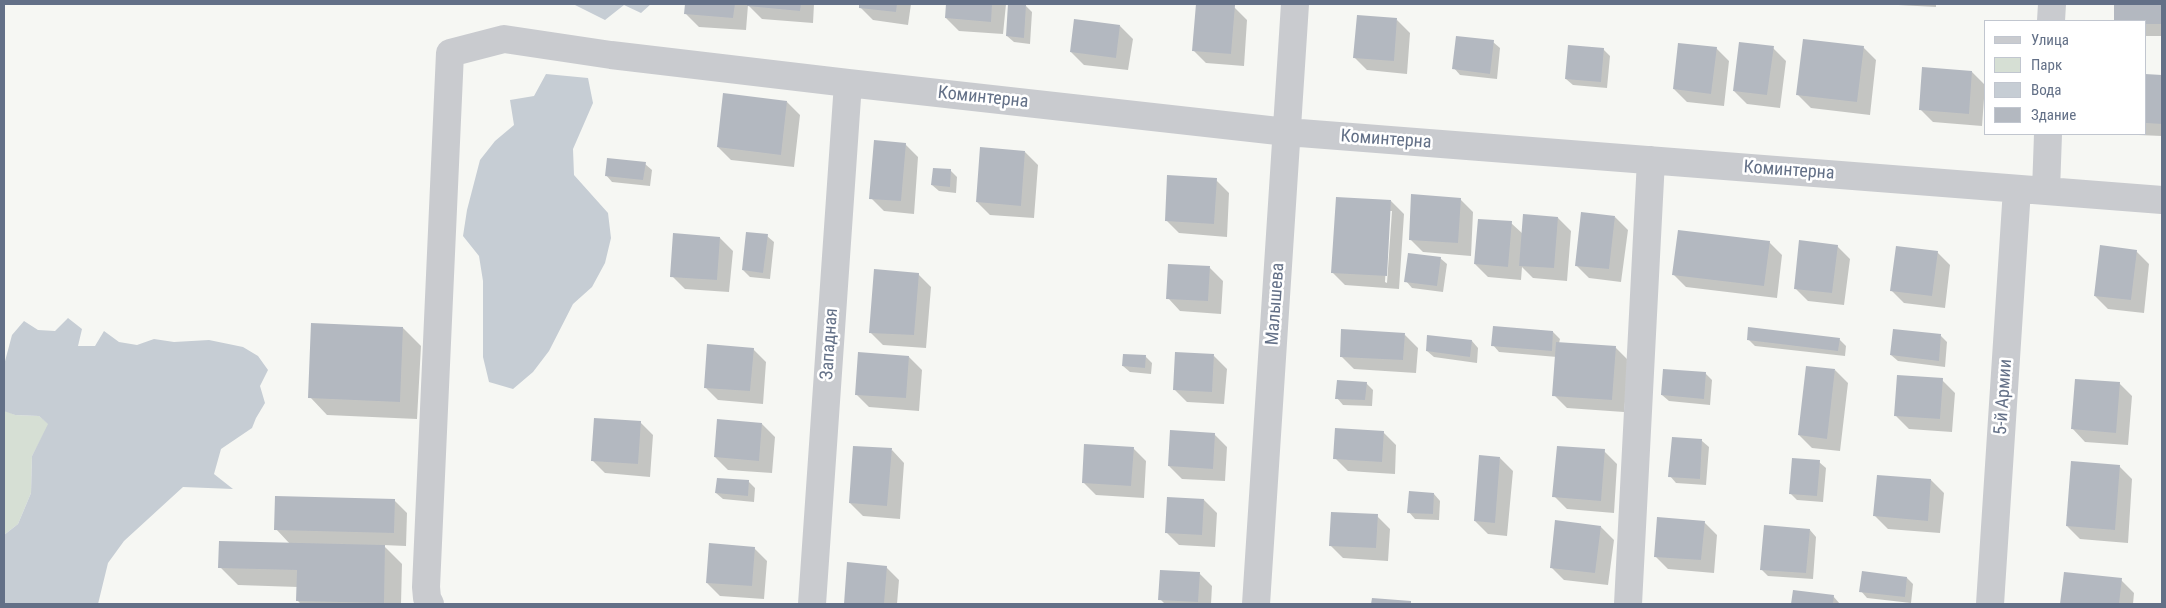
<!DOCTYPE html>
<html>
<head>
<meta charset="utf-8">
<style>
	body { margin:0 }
	#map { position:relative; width:2166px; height:608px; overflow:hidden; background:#f6f7f3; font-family:"Roboto Condensed",sans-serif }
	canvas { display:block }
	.frame { position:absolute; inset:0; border:5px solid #637087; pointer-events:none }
	.legend { position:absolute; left:1984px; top:20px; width:162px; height:115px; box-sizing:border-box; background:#fff; border:1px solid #c1c6cf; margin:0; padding:6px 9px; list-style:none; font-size:15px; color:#637087 }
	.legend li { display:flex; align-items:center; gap:10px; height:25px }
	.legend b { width:25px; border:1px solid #c1c6cf }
</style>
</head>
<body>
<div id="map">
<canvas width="2166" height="608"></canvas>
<div class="frame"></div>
<ul class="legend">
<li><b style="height:6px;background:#c9cbcf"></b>Улица</li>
<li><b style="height:14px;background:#d6dfd4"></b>Парк</li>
<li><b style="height:14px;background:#c6cdd4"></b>Вода</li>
<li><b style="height:14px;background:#b3b8c0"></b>Здание</li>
</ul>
</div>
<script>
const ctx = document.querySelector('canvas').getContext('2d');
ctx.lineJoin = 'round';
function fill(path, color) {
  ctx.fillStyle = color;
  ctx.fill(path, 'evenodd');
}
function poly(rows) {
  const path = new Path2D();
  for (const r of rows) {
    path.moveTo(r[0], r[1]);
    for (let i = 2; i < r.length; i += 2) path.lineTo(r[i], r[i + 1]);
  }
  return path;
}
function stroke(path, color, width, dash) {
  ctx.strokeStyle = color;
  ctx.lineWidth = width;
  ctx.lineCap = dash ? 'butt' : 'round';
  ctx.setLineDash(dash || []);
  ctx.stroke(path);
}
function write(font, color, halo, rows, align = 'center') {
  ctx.font = font + ' "Roboto Condensed",sans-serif';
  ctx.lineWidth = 5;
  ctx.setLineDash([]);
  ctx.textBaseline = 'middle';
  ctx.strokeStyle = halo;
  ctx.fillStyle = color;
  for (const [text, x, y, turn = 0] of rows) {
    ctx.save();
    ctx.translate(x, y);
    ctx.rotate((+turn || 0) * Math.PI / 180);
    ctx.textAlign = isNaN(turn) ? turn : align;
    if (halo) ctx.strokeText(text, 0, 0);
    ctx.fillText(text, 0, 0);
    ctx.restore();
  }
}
const green = poly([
	[4,410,15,415,39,416,49,424,32,456,31,493,18,524,4,535]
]);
const water = poly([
	[573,4,651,4,641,13,624,5,605,20],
	[546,74,588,78,593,103,573,149,574,175,608,213,611,238,605,263,592,287,573,304,549,351,533,372,513,389,489,382,483,357,483,281,479,256,463,236,467,210,480,160,495,141,514,125,510,100,534,96],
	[68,318,82,329,78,346,95,346,104,331,119,342,137,345,154,339,174,342,209,340,243,347,258,356,268,370,260,386,265,403,256,418,252,428,221,449,214,474,233,489,183,487,124,541,108,563,98,604,4,604,4,535,18,524,31,493,32,456,48,424,39,416,15,415,4,411,4,365,12,335,24,321,38,330,55,331]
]);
const shadow = poly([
	[686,4,814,4,813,23,762,19,748,5,746,30,699,27,686,14],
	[861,4,911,4,908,25,873,20,860,7],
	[947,4,1006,4,1003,34,959,31,946,18],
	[1197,4,1234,7,1247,20,1244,66,1206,63,1193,50],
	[1897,4,1936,4,1936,7,1898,5],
	[2116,4,2162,4,2162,36,2145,36,2145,21,2115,21],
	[1026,6,1032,12,1030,44,1014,42,1007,36],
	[1397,20,1410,33,1407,74,1367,70,1354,57],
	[1120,26,1133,39,1128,70,1084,65,1071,52],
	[1493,42,1500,48,1497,79,1460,75,1454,68],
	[1863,47,1876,60,1870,115,1811,108,1798,95],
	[1716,48,1729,61,1724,106,1687,102,1674,89],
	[1773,48,1786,61,1780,108,1747,104,1734,91],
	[1603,49,1610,56,1607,88,1573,85,1566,79],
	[1972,72,1985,85,1982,126,1933,122,1920,109],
	[2145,75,2162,76,2162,136,2115,134,2145,134],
	[787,102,800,115,794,167,731,160,718,147],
	[905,144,918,157,914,214,884,211,871,198],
	[1025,152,1038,165,1034,218,990,215,977,202],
	[645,164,652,170,650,186,612,182,606,175],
	[950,170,957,177,956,193,939,191,932,185],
	[1216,180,1229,193,1227,237,1179,233,1166,220],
	[1460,199,1473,212,1471,256,1423,252,1410,239],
	[1391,201,1404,214,1399,289,1345,285,1332,272],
	[1389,211,1392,211,1387,283,1385,282],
	[1615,217,1628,230,1621,282,1589,278,1576,265],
	[1558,218,1571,231,1567,281,1533,278,1522,267,1521,280,1488,277,1475,264,1511,223,1523,234],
	[767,236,774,242,770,279,750,277,743,270],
	[720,238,733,251,729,292,685,289,672,276],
	[1769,242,1782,255,1777,298,1686,287,1673,274],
	[1837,246,1850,259,1844,305,1808,301,1795,288],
	[2136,251,2149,264,2144,313,2108,309,2095,296],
	[1937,252,1950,265,1945,308,1904,303,1891,290],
	[1440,258,1447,264,1443,292,1412,288,1406,281],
	[1210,268,1223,281,1221,314,1180,311,1168,298],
	[918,274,931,287,926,348,883,345,870,332],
	[403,328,421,346,417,419,327,415,310,397],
	[1553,332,1560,339,1559,343,1616,348,1629,361,1624,412,1567,408,1554,395,1557,357,1499,352,1493,345],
	[1405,335,1418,348,1416,373,1354,369,1341,356],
	[1941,336,1947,342,1945,367,1898,361,1891,355],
	[1748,339,1839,339,1846,346,1845,356,1755,346],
	[1472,341,1478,348,1477,363,1434,357,1427,351],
	[753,349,766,362,763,404,718,400,705,387],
	[1145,356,1152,363,1151,374,1130,372,1123,366],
	[1214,356,1227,369,1224,404,1187,402,1174,389],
	[909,357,922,370,919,411,869,407,856,394],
	[1835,370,1848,383,1840,451,1812,448,1799,435],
	[1705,373,1712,380,1710,405,1669,401,1662,395],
	[1942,380,1955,393,1952,432,1909,429,1896,416],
	[1366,383,1373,390,1372,406,1343,405,1337,398],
	[2119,383,2132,396,2128,445,2085,442,2072,428],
	[640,422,653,435,650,477,605,473,592,460],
	[762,424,775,437,772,473,728,470,715,457],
	[1383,432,1396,445,1395,474,1348,471,1335,458],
	[1214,434,1227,447,1225,481,1182,479,1169,466],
	[1673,438,1702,441,1709,447,1706,485,1676,483,1670,476],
	[1133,448,1146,461,1144,498,1096,495,1083,482],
	[892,450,904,463,900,519,863,516,850,503],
	[1604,451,1617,464,1614,513,1567,509,1554,496],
	[1500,458,1513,471,1507,536,1488,534,1475,521],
	[1819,462,1826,468,1823,502,1797,500,1790,493],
	[2119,466,2132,479,2128,543,2080,539,2067,526],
	[1931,480,1944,493,1940,533,1888,529,1875,516],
	[748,481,755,488,754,502,723,499,716,493],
	[1434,494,1440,501,1439,520,1415,519,1409,512],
	[394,500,407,513,406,546,383,545,402,564,401,604,301,604,298,601,298,587,238,585,220,567,290,544,276,529],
	[1204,500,1217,513,1215,547,1179,545,1166,532],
	[1377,516,1390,529,1388,561,1343,558,1330,545],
	[1704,522,1717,535,1714,573,1668,569,1655,556],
	[1601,527,1614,540,1608,585,1564,580,1551,567],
	[1810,530,1816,537,1813,579,1768,576,1761,569],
	[754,548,767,561,764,599,720,596,707,583],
	[848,564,886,567,899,580,897,604,845,604],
	[1199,573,1212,586,1211,604,1165,604,1160,599],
	[2065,573,2121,580,2134,593,2133,604,2062,604],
	[1907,578,1913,584,1911,603,1867,598,1861,591],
	[1794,591,1833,596,1840,604,1792,604]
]);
const building = poly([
	[685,4,735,4,733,18,684,14],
	[747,4,801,4,800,11,747,6],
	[859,4,897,4,896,12,859,8],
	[946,4,992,4,991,22,945,18],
	[1008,4,1026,5,1024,38,1006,36],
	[1196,4,1235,5,1231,54,1192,51],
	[2114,4,2162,4,2161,24,2145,24,2145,21,2114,21],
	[1357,15,1397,18,1394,61,1353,58],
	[1074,19,1120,25,1116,58,1070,52],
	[1456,36,1494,40,1490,74,1452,69],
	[1803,39,1864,46,1857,102,1796,95],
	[1739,42,1774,46,1767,95,1733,91],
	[1678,43,1717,47,1711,94,1673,89],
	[1568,45,1604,48,1601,82,1565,79],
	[1922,67,1972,71,1969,114,1919,110],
	[2145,74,2162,75,2162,124,2145,123],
	[723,93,787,101,781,155,717,147],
	[874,140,906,143,901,201,869,199],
	[980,147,1025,151,1021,206,976,202],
	[607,158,646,162,643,180,605,176],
	[933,168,951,169,950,187,931,185],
	[1167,175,1217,178,1214,224,1165,221],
	[1411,194,1461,198,1458,243,1409,240],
	[1336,197,1391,200,1387,276,1331,273],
	[1581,212,1615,216,1609,269,1575,266],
	[1523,214,1558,217,1554,268,1519,266],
	[1478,219,1512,221,1508,267,1474,264],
	[1678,230,1770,241,1764,286,1672,275],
	[746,232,768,234,763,273,742,270],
	[673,233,720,237,717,280,670,277],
	[1799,240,1838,245,1832,293,1794,289],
	[2100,245,2137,250,2131,300,2094,296],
	[1896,246,1938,251,1932,296,1890,291],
	[1408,253,1441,257,1437,286,1404,282],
	[1168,264,1210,266,1208,301,1166,299],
	[874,269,919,273,914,335,869,333],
	[311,323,403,327,400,402,308,398],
	[1493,326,1553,331,1552,351,1491,346],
	[1748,327,1840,338,1838,351,1747,340],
	[1341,329,1405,333,1403,360,1340,357],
	[1893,329,1941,334,1939,361,1890,355],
	[1427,335,1472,340,1470,357,1426,351],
	[1556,342,1616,346,1612,400,1552,396],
	[707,344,754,348,750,391,704,388],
	[858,352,909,356,906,398,855,395],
	[1175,352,1214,354,1212,392,1173,390],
	[1123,354,1146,355,1145,368,1122,366],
	[1806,366,1835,369,1827,439,1798,435],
	[1663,369,1706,372,1704,399,1661,395],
	[1897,375,1943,378,1940,419,1894,416],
	[2075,379,2120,382,2116,433,2071,429],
	[1337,380,1367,382,1365,400,1335,399],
	[594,418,641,421,638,464,591,461],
	[717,419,762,423,759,461,714,457],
	[1335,428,1384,431,1382,462,1333,459],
	[1170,430,1215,433,1213,469,1168,466],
	[1672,437,1702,439,1700,479,1668,477],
	[1084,444,1134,447,1131,486,1082,483],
	[853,446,892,448,887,506,849,503],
	[1557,446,1605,449,1601,501,1552,497],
	[1479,455,1500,457,1495,523,1474,521],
	[1792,458,1820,460,1817,496,1789,494],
	[2071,461,2120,465,2115,530,2066,526],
	[1877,475,1931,479,1928,521,1873,516],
	[717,478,749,480,748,496,715,493],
	[1409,491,1434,493,1433,514,1407,513],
	[275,496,395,499,394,533,274,530],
	[1167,497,1204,499,1202,535,1165,533],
	[1331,512,1378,514,1376,548,1329,546],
	[1657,517,1705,521,1701,560,1654,557],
	[1555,520,1601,526,1595,573,1550,568],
	[1764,525,1810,529,1806,573,1760,570],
	[219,541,385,545,384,603,296,601,297,570,218,568],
	[709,543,755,547,752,586,706,583],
	[847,562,887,566,884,604,844,604],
	[1160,570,1200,572,1198,602,1158,600],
	[1862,571,1907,577,1905,597,1859,592],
	[2064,572,2122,578,2119,604,2060,604],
	[1793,590,1834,595,1833,604,1791,604],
	[1372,598,1411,601,1411,604,1371,604]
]);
const minor = poly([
	[2051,21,2052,4],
	[2046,191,2048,134],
	[430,604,427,598,426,587,450,53,504,39,611,55,848,83,1287,132,2162,200],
	[812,604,848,83],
	[1256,604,1295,4],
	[1628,604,1651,160],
	[1990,604,2017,189]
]);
const streetNames = [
	["Коминтерна",983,98,6],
	["Коминтерна",1386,140,4],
	["Коминтерна",1789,171,4],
	["Малышева",1276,304,-86],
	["Западная",830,344,-86],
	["5-й Армии",2004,397,-86]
];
fill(green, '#d6dfd4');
fill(water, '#c6cdd4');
fill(shadow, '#0003');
fill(building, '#b3b8c0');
stroke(minor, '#c9cbcf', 28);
write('18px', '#637087', '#fff', streetNames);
</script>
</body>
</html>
